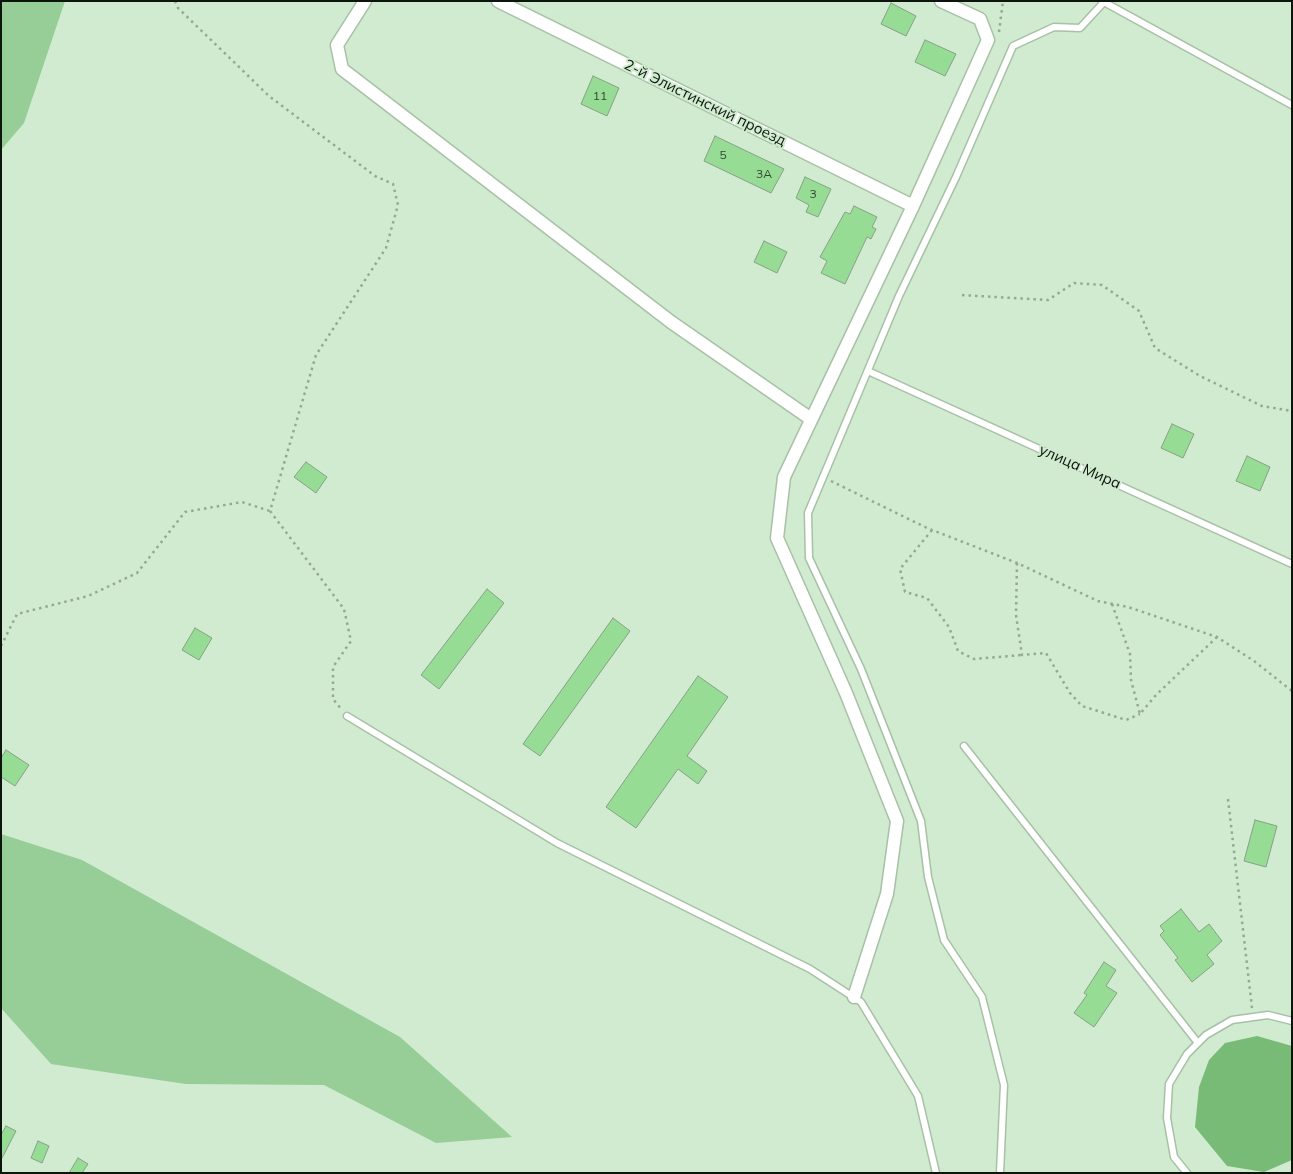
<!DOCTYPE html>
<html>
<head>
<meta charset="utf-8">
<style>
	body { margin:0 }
	#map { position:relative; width:1293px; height:1174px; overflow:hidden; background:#d0ebcf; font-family:Mulish,sans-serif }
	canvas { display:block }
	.frame { position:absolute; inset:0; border:2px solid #0d160d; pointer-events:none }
</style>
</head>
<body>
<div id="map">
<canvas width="1293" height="1174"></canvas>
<div class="frame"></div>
</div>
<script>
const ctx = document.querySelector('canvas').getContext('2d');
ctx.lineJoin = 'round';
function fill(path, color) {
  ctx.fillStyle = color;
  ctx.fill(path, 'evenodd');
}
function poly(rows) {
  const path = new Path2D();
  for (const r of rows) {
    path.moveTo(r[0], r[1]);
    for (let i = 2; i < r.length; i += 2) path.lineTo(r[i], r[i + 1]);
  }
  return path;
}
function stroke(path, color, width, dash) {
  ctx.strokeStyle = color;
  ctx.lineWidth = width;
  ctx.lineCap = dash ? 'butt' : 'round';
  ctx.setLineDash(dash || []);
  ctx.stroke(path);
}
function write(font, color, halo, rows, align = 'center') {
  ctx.font = font + ' Mulish,sans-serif';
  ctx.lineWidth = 4;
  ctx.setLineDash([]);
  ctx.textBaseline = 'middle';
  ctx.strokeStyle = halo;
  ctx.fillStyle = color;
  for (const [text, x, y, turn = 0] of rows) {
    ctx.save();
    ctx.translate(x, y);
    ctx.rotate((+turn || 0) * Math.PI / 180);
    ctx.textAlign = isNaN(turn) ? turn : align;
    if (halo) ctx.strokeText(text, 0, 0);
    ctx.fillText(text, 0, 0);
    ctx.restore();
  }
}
const green = poly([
	[1,1,65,1,24,123,1,150],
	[1,834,82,860,400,1037,512,1137,436,1143,324,1085,186,1084,51,1064,1,1008]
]);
const water = poly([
	[1257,1036,1292,1046,1292,1160,1264,1172,1227,1166,1195,1127,1199,1087,1209,1060,1225,1043]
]);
const building = poly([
	[891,3,916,16,906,36,881,24,891,3],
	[925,40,956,54,945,76,915,62,925,40],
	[593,76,619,88,607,116,581,104,593,76],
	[715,136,784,169,771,193,704,161,715,136],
	[805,177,831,189,818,217,806,212,809,205,796,198,805,177],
	[854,206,877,217,872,227,876,229,871,239,867,237,845,284,821,273,827,261,820,257,845,212,850,214,854,206],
	[764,241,787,252,777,273,754,262,764,241],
	[1172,424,1194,434,1183,458,1161,448,1172,424],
	[1247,456,1270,467,1260,491,1236,481,1247,456],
	[306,462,327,477,316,493,294,477,306,462],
	[487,589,504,603,439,689,421,675,487,589],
	[613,618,630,631,540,756,523,744,613,618],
	[195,628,212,638,199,660,182,650,195,628],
	[698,676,728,697,687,756,707,771,698,784,678,769,636,828,606,807,698,676],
	[6,750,29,765,15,786,1,777,1,758,6,750],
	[1255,820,1277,826,1266,867,1244,861,1255,820],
	[1181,909,1199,932,1209,924,1222,941,1207,955,1214,964,1192,982,1175,960,1178,958,1160,935,1164,931,1160,926,1181,909],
	[1104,962,1116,970,1106,986,1117,993,1094,1027,1074,1013,1087,995,1084,993,1104,962],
	[6,1126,16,1131,1,1160,1,1135,6,1126],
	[38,1141,49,1146,42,1163,31,1158,38,1141],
	[78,1158,88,1164,82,1173,69,1173,78,1158]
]);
const path = poly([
	[175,1,178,8,269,96,375,176,393,184,398,205,386,248,316,355,270,511,344,609,351,641,333,667,333,699,342,710],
	[999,32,1003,1],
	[962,295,1048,300,1074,283,1102,285,1139,311,1155,348,1200,376,1262,406,1292,411],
	[831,481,927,528,1017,563,1098,601,1128,607,1217,637,1254,661,1292,691],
	[932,530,900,569,905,592,927,598,949,627,958,651,974,659,1022,655],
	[1017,563,1016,615,1022,655,1046,653,1070,693,1082,706,1126,720,1140,714],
	[1112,604,1130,654,1131,680,1140,714,1156,695,1217,637],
	[1,646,17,614,88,596,137,573,185,512,242,502,270,511],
	[1228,799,1252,1008]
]);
const service = poly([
	[868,371,1292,564],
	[347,716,557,843,810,969,861,1002,918,1096,936,1173],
	[964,746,1198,1043],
	[1000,1173,1004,1085,982,997,944,940,928,877,921,821,861,669,809,558,808,513,899,296,956,177,1013,46,1054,27,1080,28,1104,2,1292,105],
	[1187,1173,1174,1157,1167,1118,1169,1084,1187,1054,1206,1035,1232,1020,1268,1015,1292,1021]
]);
const minor = poly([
	[365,1,337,45,342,69,671,322,811,419],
	[498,1,913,206],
	[854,997,887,894,897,821,846,693,777,538,784,477,913,206,988,40,980,19,941,1]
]);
const numberNames = [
	["11",600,96],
	["5",723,155],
	["3А",764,174],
	["3",813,194]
];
const streetNames = [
	["2-й Элистинский проезд",705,103,26],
	["улица Мира",1080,467,24]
];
fill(green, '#97cd96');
fill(water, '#77bb76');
fill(building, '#96dc95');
stroke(building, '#88a087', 1);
stroke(service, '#a8c1a6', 9);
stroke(minor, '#a8c1a6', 15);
stroke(path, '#93a993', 2.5, [2.5, 4]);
stroke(service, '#fff', 6);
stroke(minor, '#fff', 12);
write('12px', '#2f482f', null, numberNames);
write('15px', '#0d160d', '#d0ebcf', streetNames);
</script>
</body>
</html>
